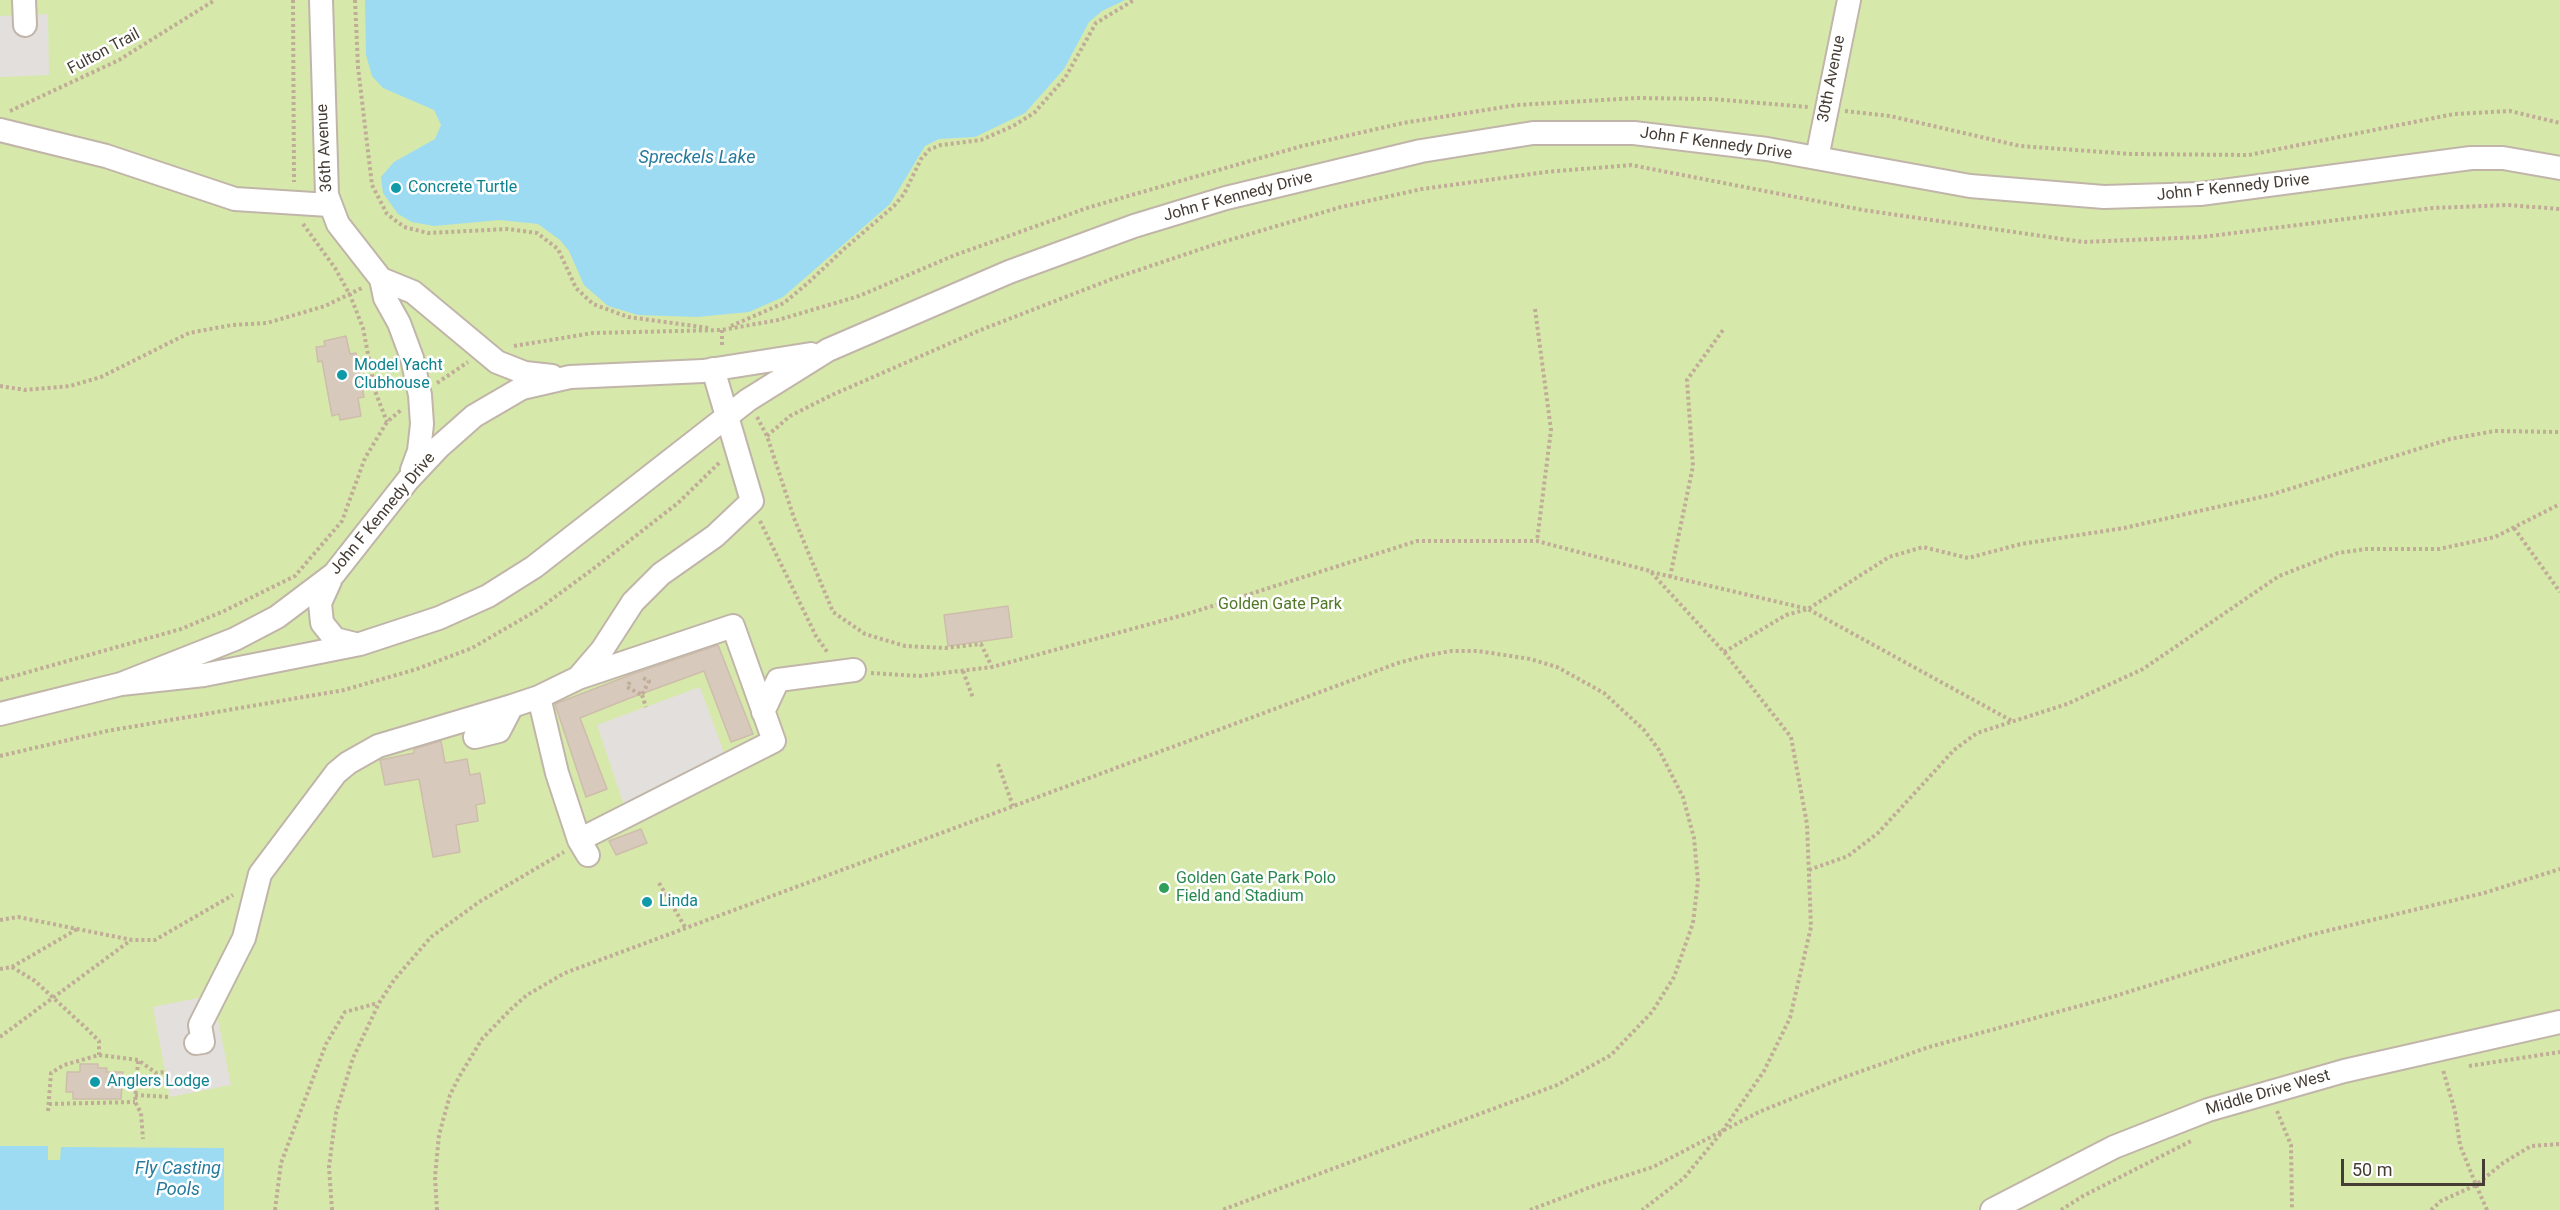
<!DOCTYPE html>
<html>
<head>
<meta charset="utf-8">
<style>
	body { margin:0 }
	#map { position:relative; width:2560px; height:1210px; overflow:hidden; background:#f3ece4; font-family:Roboto,sans-serif }
	canvas { display:block }
	.scale { position:absolute; left:2341px; top:1159px; width:144px; height:27px; box-sizing:border-box; border:3px solid #453c34; border-top:0; padding-left:8px; font-size:18px; line-height:21px; white-space:nowrap; color:#453c34; -webkit-text-stroke:4px #fff; paint-order:stroke }
</style>
</head>
<body>
<div id="map">
<canvas width="2560" height="1210"></canvas>
<div class="scale">50 m</div>
</div>
<script>
const ctx = document.querySelector('canvas').getContext('2d');
ctx.lineJoin = 'round';
function fill(path, color) {
  ctx.fillStyle = color;
  ctx.fill(path, 'evenodd');
}
function poly(rows) {
  const path = new Path2D();
  for (const r of rows) {
    path.moveTo(r[0], r[1]);
    for (let i = 2; i < r.length; i += 2) path.lineTo(r[i], r[i + 1]);
  }
  return path;
}
function stroke(path, color, width, dash) {
  ctx.strokeStyle = color;
  ctx.lineWidth = width;
  ctx.lineCap = dash ? 'butt' : 'round';
  ctx.setLineDash(dash || []);
  ctx.stroke(path);
}
function write(font, color, halo, rows, align = 'center') {
  ctx.font = font + ' Roboto,sans-serif';
  ctx.lineWidth = 5;
  ctx.setLineDash([]);
  ctx.textBaseline = 'middle';
  ctx.strokeStyle = halo;
  ctx.fillStyle = color;
  for (const [text, x, y, turn = 0] of rows) {
    ctx.save();
    ctx.translate(x, y);
    ctx.rotate((+turn || 0) * Math.PI / 180);
    ctx.textAlign = isNaN(turn) ? turn : align;
    if (halo) ctx.strokeText(text, 0, 0);
    ctx.fillText(text, 0, 0);
    ctx.restore();
  }
}
const green = poly([
	[0,0,2560,0,2560,1210,0,1210]
]);
const parking = poly([
	[48,14,49,75,0,77,0,16],
	[700,687,728,764,627,814,597,725],
	[213,995,231,1085,170,1097,153,1007]
]);
const water = poly([
	[365,0,1125,0,1102,11,1089,22,1064,69,1025,113,975,137,939,139,925,146,890,204,783,297,749,312,697,317,638,315,608,306,584,285,569,251,560,240,538,224,500,220,434,226,412,222,398,214,383,193,381,177,394,162,435,139,441,125,434,110,383,88,372,76,366,55],
	[0,1146,48,1146,48,1160,60,1160,61,1147,224,1148,224,1210,0,1210]
]);
const building = poly([
	[346,336,350,354,356,353,364,397,358,398,361,416,340,420,339,414,332,416,322,361,318,362,316,347,325,346,324,341,346,336],
	[1008,606,1012,637,948,646,944,615,1008,606],
	[718,645,753,734,731,742,704,671,630,698,580,718,607,789,586,797,555,704,630,675,718,645],
	[441,741,445,763,467,759,470,775,480,773,485,803,476,805,478,821,456,825,460,852,433,857,419,779,385,785,380,760,414,753,414,749,441,741],
	[641,829,647,843,616,855,609,841,641,829],
	[80,1064,98,1064,98,1068,107,1068,106,1072,123,1072,121,1099,73,1099,73,1092,66,1092,67,1072,80,1072,80,1064]
]);
const path = poly([
	[293,0,294,182],
	[355,0,358,67,372,185,387,214,404,227,428,233,508,229,537,233,558,249,576,288,593,304,628,317,709,328],
	[10,111,119,60,215,0],
	[1845,111,1890,116,2020,146,2131,154,2249,155,2454,114,2510,111,2560,123],
	[303,224,335,268,350,295,363,328,375,391,387,422],
	[1535,309,1551,430,1537,541],
	[731,326,784,303,809,282,844,249,894,206,904,194,921,159,930,149,941,145,981,140,1013,126,1034,113,1065,78,1096,23,1134,0],
	[722,330,722,347],
	[514,346,593,333,722,330,778,320,859,296,955,255,1090,207,1302,146,1403,123,1517,105,1637,98,1711,99,1808,107],
	[437,383,468,362],
	[0,386,25,390,70,386,101,377,189,333,232,325,267,323,325,306,364,287],
	[757,417,767,436,794,518,833,612,865,634,905,646,945,648,981,644,992,667],
	[767,436,790,416,832,395,978,331,1112,279,1216,244,1341,207,1422,189,1546,172,1631,165,1863,210,2083,242,2202,237,2433,208,2507,205,2560,209],
	[760,521,816,636,828,653],
	[2514,528,2560,592],
	[1651,572,1808,609,2012,721],
	[1670,577,1693,466,1687,380,1723,330],
	[1724,652,1786,615,1808,609,1889,557,1923,547,1968,558,2021,544,2124,528,2270,495,2450,439,2495,431,2560,432],
	[963,671,973,698],
	[871,673,919,676,992,667,1187,614,1417,541,1537,541,1650,571,1724,652,1791,737,1807,824,1811,927,1790,1018,1764,1071,1721,1133,1684,1178,1642,1210],
	[0,680,181,629,224,611,295,576,342,521,365,458,387,422,402,409],
	[630,682,627,687,642,695,649,681,643,678],
	[642,695,646,707],
	[0,756,107,731,344,690,417,669,472,648,536,611,593,569,678,503,721,461],
	[998,764,1013,806],
	[1809,870,1848,856,1878,833,1954,750,1977,733,2067,704,2143,669,2279,576,2338,553,2366,549,2439,549,2495,537,2560,504],
	[659,883,685,927],
	[0,920,18,917,132,940,155,940,233,895],
	[12,967,35,981,87,1029,99,1041,99,1055],
	[0,969,12,967,79,928],
	[0,1037,131,940],
	[138,1061,135,1102,141,1113,143,1139],
	[2469,1066,2560,1052],
	[135,1095,170,1097],
	[49,1104,135,1102],
	[48,1111,51,1073,64,1065,99,1055,138,1060,156,1073,166,1072],
	[2277,1111,2291,1145,2292,1210],
	[275,1210,281,1163,326,1044,345,1012,378,1003],
	[332,1210,329,1167,336,1113,353,1058,379,1003,394,980,431,937,479,902,564,852],
	[437,1210,435,1177,439,1135,450,1095,459,1077,482,1039,511,1009,527,995,565,973,1398,663,1424,656,1451,651,1478,651,1530,659,1557,667,1604,693,1644,730,1659,750,1683,797,1694,838,1698,881,1693,923,1674,977,1652,1012,1611,1055,1557,1085,1222,1210],
	[1530,1210,1596,1185,1653,1167,1759,1112,1842,1078,1929,1047,2112,997,2310,935,2484,893,2560,869],
	[2061,1210,2083,1196,2193,1140],
	[2431,1210,2441,1201,2476,1185,2460,1145,2455,1111,2443,1070],
	[2487,1210,2476,1185,2503,1163,2531,1146,2560,1144]
]);
const minor = poly([
	[24,0,25,25],
	[321,0,327,195,338,224,381,279,385,298,399,323,412,358,420,395,422,424,419,451,412,470],
	[0,130,106,156,235,199,329,205],
	[1817,158,1849,0],
	[381,279,413,292,497,362,525,373,552,376],
	[330,581,320,603,322,623,335,639,355,644],
	[578,678,733,626,774,741,579,840],
	[121,684,204,675,360,644,439,618,488,596,534,567,748,400,828,350,1009,272,1134,226,1226,198,1421,151,1533,133,1634,133,1767,149,1970,186,2104,197,2200,194,2471,158,2503,158,2560,168],
	[539,697,557,773,579,840,588,855],
	[763,712,778,680,854,670],
	[0,714,121,684,235,639,277,617,334,574,408,480,439,447,474,416,522,388,570,377,703,371,811,354],
	[475,737,499,731,512,706,539,697,578,678,602,650,633,602,661,574,715,536,752,501,713,369],
	[196,1043,203,1042,200,1025,244,938,260,874,336,773,348,763,378,746,512,706],
	[1992,1210,2114,1147,2208,1110,2344,1071,2560,1022]
]);
const markers = [
	[396,188,6,"#0f9aa8"],
	[342,375,6,"#0f9aa8"],
	[1164,888,6,"#2e9e5b"],
	[647,902,6,"#0f9aa8"],
	[95,1082,6,"#0f9aa8"]
];
const streetNames = [
	["Fulton Trail",104,52,-28],
	["30th Avenue",1832,79,-79],
	["John F Kennedy Drive",1716,144,8],
	["36th Avenue",325,148,-93],
	["John F Kennedy Drive",2233,188,-6],
	["John F Kennedy Drive",1238,197,-15],
	["John F Kennedy Drive",383,514,-50],
	["Middle Drive West",2268,1093,-16]
];
const cultureNames = [
	["Concrete Turtle",408,188],
	["Model Yacht",354,366],
	["Clubhouse",354,384],
	["Linda",659,902],
	["Anglers Lodge",107,1082]
];
const parkNames = [
	["Golden Gate Park",1280,605]
];
const leisureNames = [
	["Golden Gate Park Polo",1176,879],
	["Field and Stadium",1176,897]
];
const waterNames = [
	["Spreckels Lake",697,158],
	["Fly Casting",178,1169],
	["Pools",178,1190]
];
fill(green, '#d6e9ab');
fill(parking, '#e3dfdd');
fill(water, '#9ddbf2');
fill(building, '#d7c9bc');
stroke(building, '#cfbdac', 1.5);
stroke(minor, '#c1b5a9', 26);
stroke(path, '#c0ac97', 4, [3, 3]);
stroke(minor, '#fff', 22);
for (const [x, y, r, color] of markers) {
  const dot = new Path2D();
  dot.arc(x, y, r, 0, 2 * Math.PI);
  ctx.fillStyle = color;
  ctx.fill(dot);
  stroke(dot, '#fff', 2);
}
write('16px', '#453c34', '#fff', streetNames);
write('16px', '#0d838f', '#fff', cultureNames, 'left');
write('16px', '#507826', '#fff', parkNames);
write('16px', '#27864d', '#fff', leisureNames, 'left');
write('italic 18px', '#267a9b', '#fff', waterNames);
</script>
</body>
</html>
